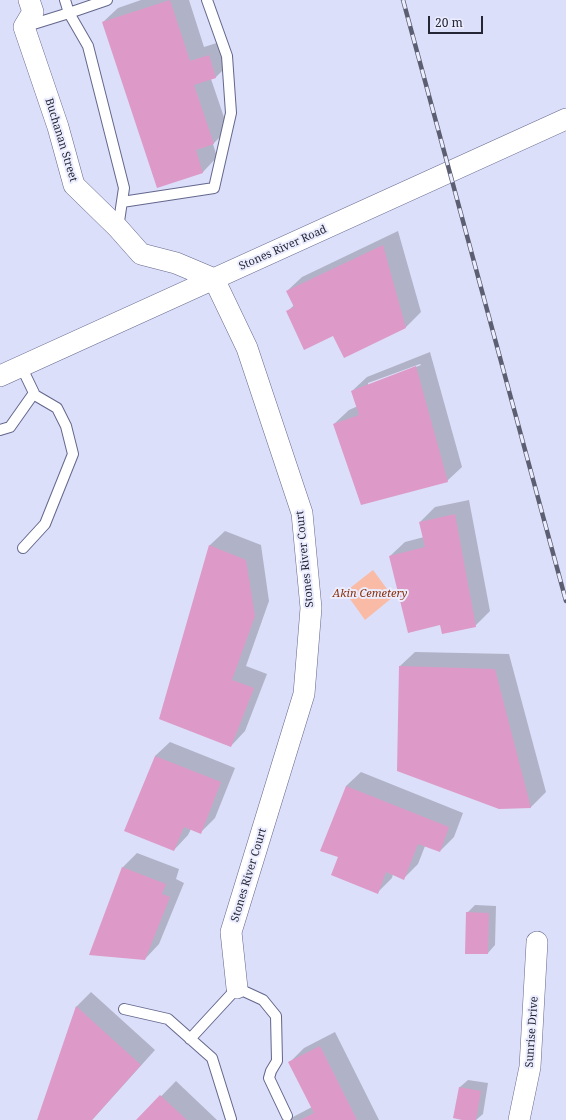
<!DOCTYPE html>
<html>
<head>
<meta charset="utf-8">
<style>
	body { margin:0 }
	#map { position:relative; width:566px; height:1120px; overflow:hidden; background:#dcdff9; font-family:"Noto Serif",serif }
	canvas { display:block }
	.scale { position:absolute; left:428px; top:16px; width:55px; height:18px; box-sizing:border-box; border:2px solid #242636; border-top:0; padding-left:5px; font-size:12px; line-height:14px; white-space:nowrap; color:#242636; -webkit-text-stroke:3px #ebedff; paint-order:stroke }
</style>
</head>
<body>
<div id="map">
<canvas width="566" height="1120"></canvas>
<div class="scale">20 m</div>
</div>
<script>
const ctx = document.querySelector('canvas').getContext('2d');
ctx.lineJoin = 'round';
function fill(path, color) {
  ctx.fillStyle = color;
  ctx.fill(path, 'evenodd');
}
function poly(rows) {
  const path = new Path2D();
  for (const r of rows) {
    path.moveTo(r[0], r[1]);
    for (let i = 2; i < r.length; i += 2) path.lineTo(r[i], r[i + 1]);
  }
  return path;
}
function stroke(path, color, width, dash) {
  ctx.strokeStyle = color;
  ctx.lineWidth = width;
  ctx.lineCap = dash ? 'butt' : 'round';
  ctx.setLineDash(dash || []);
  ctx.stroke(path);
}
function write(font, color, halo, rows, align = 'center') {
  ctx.font = font + ' "Noto Serif",serif';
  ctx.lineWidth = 4;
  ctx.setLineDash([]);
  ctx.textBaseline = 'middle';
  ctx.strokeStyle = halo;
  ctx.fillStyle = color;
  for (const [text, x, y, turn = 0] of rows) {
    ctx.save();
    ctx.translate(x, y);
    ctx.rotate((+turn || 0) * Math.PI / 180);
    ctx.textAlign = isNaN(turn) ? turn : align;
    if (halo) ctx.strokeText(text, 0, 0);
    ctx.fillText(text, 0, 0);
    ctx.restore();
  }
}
const green = poly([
	[373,570,393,597,365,620,345,592]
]);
const shadow = poly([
	[141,0,189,0,204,47,223,41,230,63,216,77,211,79,228,129,213,144,217,157,203,172,157,186,103,22,118,8],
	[398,231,421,312,406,327,345,356,334,334,288,311,294,305,287,291,302,277],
	[430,352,462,467,447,481,334,424,349,410,358,406,352,391,367,377],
	[420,364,421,365,368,386,368,383],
	[469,500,490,611,475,626,440,624,390,556,405,542,424,537,420,522,435,507],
	[225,531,261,545,269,601,246,666,267,674,245,731,231,746,160,719,210,545],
	[415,652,509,654,546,792,531,807,499,808,400,666],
	[170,742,235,768,215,818,201,832,191,829,188,835,174,850,155,756],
	[361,772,463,813,454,837,440,851,425,846,418,864,404,878,393,874,392,878,377,893,339,857,346,786],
	[137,853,179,869,176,879,184,883,159,944,145,959,122,868],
	[475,905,496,906,495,945,488,953,467,913],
	[91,992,155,1050,92,1120,38,1120,77,1006],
	[335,1032,379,1120,290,1120,293,1117,312,1107,290,1062,304,1048],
	[468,1080,488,1083,483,1114,476,1120,468,1120,460,1087],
	[176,1081,217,1120,138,1120]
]);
const building = poly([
	[170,0,190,61,209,55,216,78,194,85,214,144,196,150,203,173,157,188,102,22],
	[383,245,406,328,344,358,333,336,304,350,286,311,294,307,286,291],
	[416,366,448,482,361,505,333,424,359,415,351,391],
	[455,514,476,627,442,634,440,625,408,633,389,556,425,547,419,522],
	[209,545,246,560,255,616,232,680,254,688,231,747,159,719],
	[399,666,495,669,531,808,499,809,397,771],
	[155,756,221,782,201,834,184,827,174,851,124,831],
	[346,786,449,827,440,852,418,844,404,880,386,872,378,894,331,875,338,857,320,851],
	[122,867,166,884,162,894,170,897,145,960,89,955],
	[466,912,489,913,488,954,465,954],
	[76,1006,141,1065,92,1120,37,1120],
	[320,1046,357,1120,300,1120,314,1113,288,1062],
	[459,1087,481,1091,476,1120,462,1120,453,1118],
	[160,1095,187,1120,136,1120]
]);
const service = poly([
	[107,0,69,13,88,46,124,188,118,228],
	[27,26,69,13,65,0],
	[122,202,214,188,231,113,227,56,207,0],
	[0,430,10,427,34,393,21,366],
	[23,548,45,524,73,454,66,426,57,408,33,394],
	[124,1009,168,1019,212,1058,231,1119],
	[190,1039,237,988,263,1000,276,1016,277,1061,271,1071,269,1078,287,1116]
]);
const minor = poly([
	[29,0,33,12,24,27,58,127,74,185,118,228,141,254,176,263,214,279,247,348,302,513,311,608,304,694,231,932,237,988],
	[0,376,566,119],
	[519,1120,530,1067,537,942]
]);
const rail = poly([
	[403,0,566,601]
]);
const streetNames = [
	["Buchanan Street",61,140,73],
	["Stones River Road",283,248,-24],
	["Stones River Court",305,559,-96],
	["Stones River Court",249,875,-73],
	["Sunrise Drive",532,1032,-86]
];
const parkNames = [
	["Akin Cemetery",370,594]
];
fill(green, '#f9bba6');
fill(shadow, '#0003');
fill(building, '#dd99c7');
stroke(service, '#63678c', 12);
stroke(minor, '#63678c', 22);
stroke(service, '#fff', 10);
stroke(minor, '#fff', 21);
stroke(rail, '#5c5e71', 4.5);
stroke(rail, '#ebedff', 3, [9]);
write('11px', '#242636', '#ebedff', streetNames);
write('italic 11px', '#892f0a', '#ebedff', parkNames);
</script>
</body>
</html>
